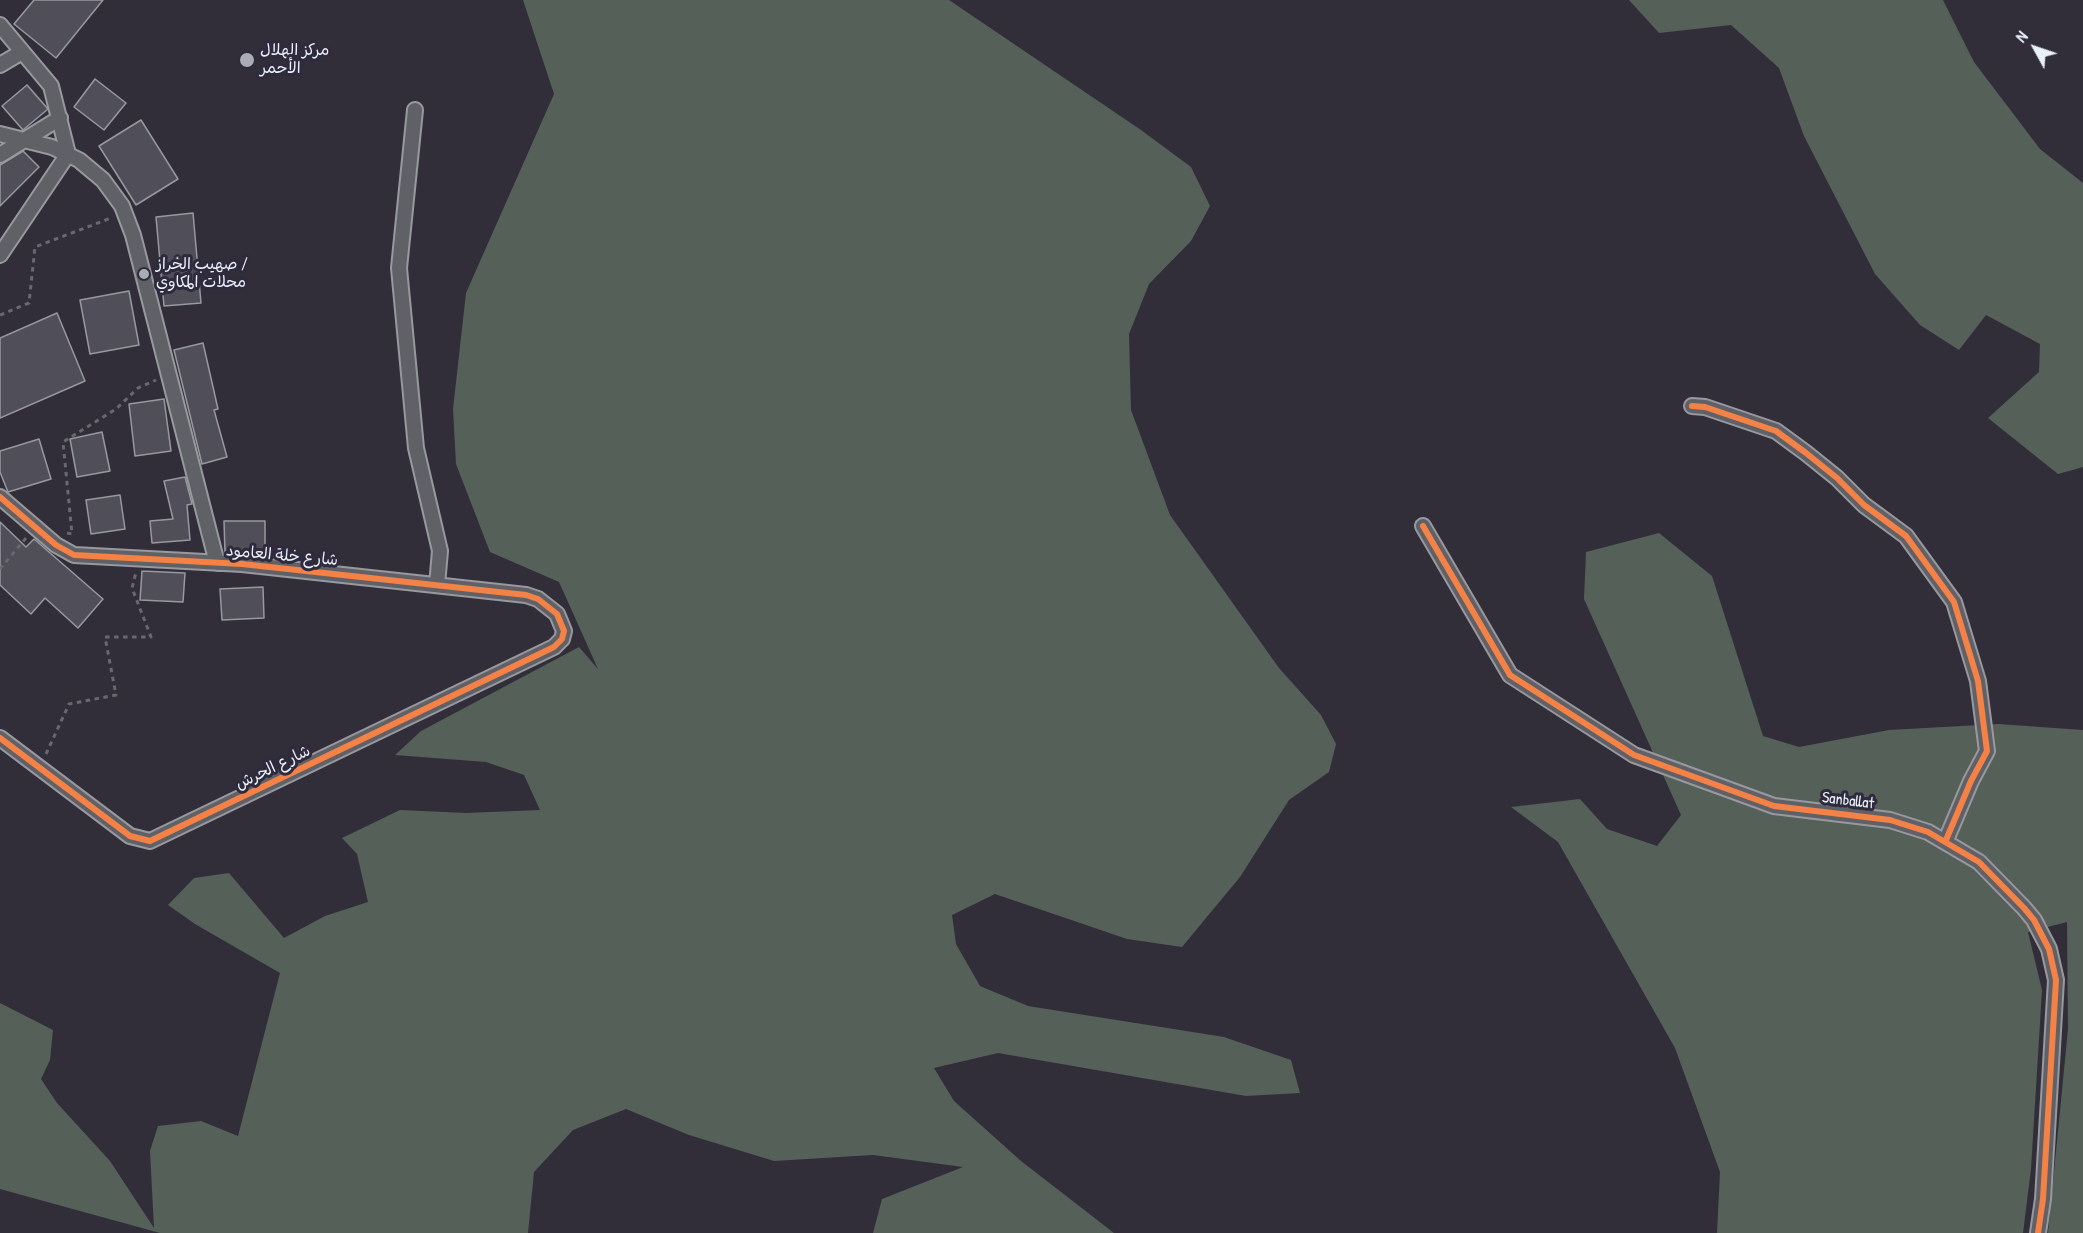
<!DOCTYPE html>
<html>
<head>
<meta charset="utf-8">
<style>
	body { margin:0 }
	#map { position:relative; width:2083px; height:1233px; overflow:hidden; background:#312e39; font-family:"Patrick Hand",sans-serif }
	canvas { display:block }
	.north { position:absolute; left:2005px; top:18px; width:60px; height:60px; -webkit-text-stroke:4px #2f2a3d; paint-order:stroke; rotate:310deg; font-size:16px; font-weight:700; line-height:24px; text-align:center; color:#e8f1f8 }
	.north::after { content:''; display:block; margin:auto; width:21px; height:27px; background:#e8f1f8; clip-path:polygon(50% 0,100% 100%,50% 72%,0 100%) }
</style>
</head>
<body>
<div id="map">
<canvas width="2083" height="1233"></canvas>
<div class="north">N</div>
</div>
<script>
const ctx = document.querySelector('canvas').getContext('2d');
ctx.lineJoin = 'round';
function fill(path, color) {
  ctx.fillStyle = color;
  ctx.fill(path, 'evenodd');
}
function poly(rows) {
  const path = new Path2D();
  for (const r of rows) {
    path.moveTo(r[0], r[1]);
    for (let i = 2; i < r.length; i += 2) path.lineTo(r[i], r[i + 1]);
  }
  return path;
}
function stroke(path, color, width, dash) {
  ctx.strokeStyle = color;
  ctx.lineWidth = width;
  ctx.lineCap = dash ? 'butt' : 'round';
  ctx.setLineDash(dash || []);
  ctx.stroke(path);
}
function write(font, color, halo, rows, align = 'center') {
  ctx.font = font + ' "Patrick Hand","Playpen Sans Arabic",sans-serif';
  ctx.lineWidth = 6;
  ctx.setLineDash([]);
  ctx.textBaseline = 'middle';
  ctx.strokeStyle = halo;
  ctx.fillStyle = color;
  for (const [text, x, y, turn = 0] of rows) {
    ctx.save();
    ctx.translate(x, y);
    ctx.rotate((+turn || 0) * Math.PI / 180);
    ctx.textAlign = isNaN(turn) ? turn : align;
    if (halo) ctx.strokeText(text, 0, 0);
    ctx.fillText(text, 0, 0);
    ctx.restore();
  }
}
const green = poly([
	[523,0,949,0,1141,130,1191,167,1210,206,1191,241,1149,284,1129,334,1131,410,1170,515,1279,668,1321,715,1336,744,1329,772,1289,800,1240,877,1182,947,1127,939,995,894,952,915,956,944,980,986,1028,1006,1224,1037,1291,1060,1300,1093,1246,1096,998,1053,934,1068,954,1101,1021,1161,1114,1233,873,1233,882,1199,963,1167,873,1155,774,1161,689,1135,626,1109,573,1130,534,1172,528,1233,160,1233,0,1189,0,1003,53,1030,50,1060,41,1079,57,1103,110,1161,154,1228,150,1151,158,1126,201,1121,238,1136,280,973,195,924,168,905,194,878,229,873,284,938,325,916,368,902,357,854,342,838,400,810,466,813,540,810,524,775,486,762,395,755,421,731,579,647,598,669,559,582,490,552,456,464,453,409,466,293,554,94],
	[1629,0,1943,0,1974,62,2040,149,2083,183,2083,467,2058,474,1988,418,2039,372,2040,344,1986,315,1959,350,1920,325,1875,274,1804,136,1779,68,1731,25,1659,33],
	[1659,533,1712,576,1763,736,1799,747,1889,730,1998,724,2083,730,2083,1233,2048,1233,2068,1029,2067,922,2028,932,2042,990,2031,1169,2023,1233,1717,1233,1720,1172,1675,1048,1558,842,1511,807,1580,799,1607,829,1657,846,1681,815,1584,599,1586,552]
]);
const building = poly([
	[34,0,103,0,56,58,14,24,34,0],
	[95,79,126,103,104,130,74,107,95,79],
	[27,85,48,109,23,130,2,106,27,85],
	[141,120,178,179,136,205,99,146,141,120],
	[23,151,39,167,0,206,0,165,23,151],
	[193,213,201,303,164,306,156,217,193,213],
	[129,291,139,345,90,354,80,300,129,291],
	[57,313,85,381,0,418,0,338,57,313],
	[203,343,218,409,214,410,227,457,202,464,174,350,203,343],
	[164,399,171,451,135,456,129,404,164,399],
	[102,432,110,471,77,477,70,439,102,432],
	[39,439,51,479,8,492,0,472,0,451,39,439],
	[185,477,192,504,187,505,190,540,152,543,150,521,173,519,164,481,185,477],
	[120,495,125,529,91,534,86,500,120,495],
	[224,521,265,521,265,553,225,553,224,521],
	[0,522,26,547,34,539,103,599,78,628,45,598,31,614,0,585,0,522],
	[142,571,185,573,183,602,140,600,142,571],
	[263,587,264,618,222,620,220,589,263,587]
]);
const path = poly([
	[0,315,29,303,35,247,111,218],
	[67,533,72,534,63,442,116,409,138,388,156,380],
	[0,569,26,538],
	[46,754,69,704,116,695,105,637,151,637,132,588,136,572]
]);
const minor = poly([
	[0,25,51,86,68,154,0,255],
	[0,65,22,52],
	[415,110,399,268,416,448,440,551,437,585],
	[0,134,52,147,79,160,103,180,122,206,133,235,217,563],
	[0,155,60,118],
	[1692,406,1705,407,1776,431,1806,453,1837,478,1864,505,1906,536,1954,602,1978,681,1987,751,1971,781,1946,840],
	[0,497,56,545,74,555,242,564,526,595,538,599,557,614,564,631,562,639,554,647,150,841,130,836,0,738],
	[1423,526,1510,675,1634,755,1774,806,1890,820,1928,832,1979,862,2024,908,2034,920,2049,949,2056,980,2043,1199,2038,1233]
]);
const cycleway = poly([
	[1692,406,1705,407,1776,431,1806,453,1837,478,1864,505,1906,536,1954,602,1978,681,1987,751,1971,781,1946,840],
	[0,497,56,545,74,555,242,564,526,595,538,599,557,614,564,631,562,639,554,647,150,841,130,836,0,738],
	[1423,526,1510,675,1634,755,1774,806,1890,820,1928,832,1979,862,2024,908,2034,920,2049,949,2056,980,2043,1199,2038,1233]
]);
const markers = [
	[247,60,8,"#a8adb5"],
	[144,274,6,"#a8adb5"]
];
const poiNames = [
	["مركز الهلال",260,51],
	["الأحمر",260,69],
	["صهيب الخراز /",156,265],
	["محلات المكاوي",156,283]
];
const streetNames = [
	["شارع خلة العامود",282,556,5],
	["شارع الحرش",273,768,-26],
	["Sanballat",1848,801,7]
];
fill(green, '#556059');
fill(building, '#504e59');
stroke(building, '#98999f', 1.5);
stroke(minor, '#98999f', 18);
stroke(path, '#68686f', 3, [4.5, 4.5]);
stroke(minor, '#606067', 14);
stroke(cycleway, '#f48246', 6);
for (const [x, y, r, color] of markers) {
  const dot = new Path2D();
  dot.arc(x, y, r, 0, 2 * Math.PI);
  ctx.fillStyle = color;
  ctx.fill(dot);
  stroke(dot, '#2f2a3d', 2);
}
write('16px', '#e8f1f8', '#2f2a3d', poiNames, 'left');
write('16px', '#e8f1f8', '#2f2a3d', streetNames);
</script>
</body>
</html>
